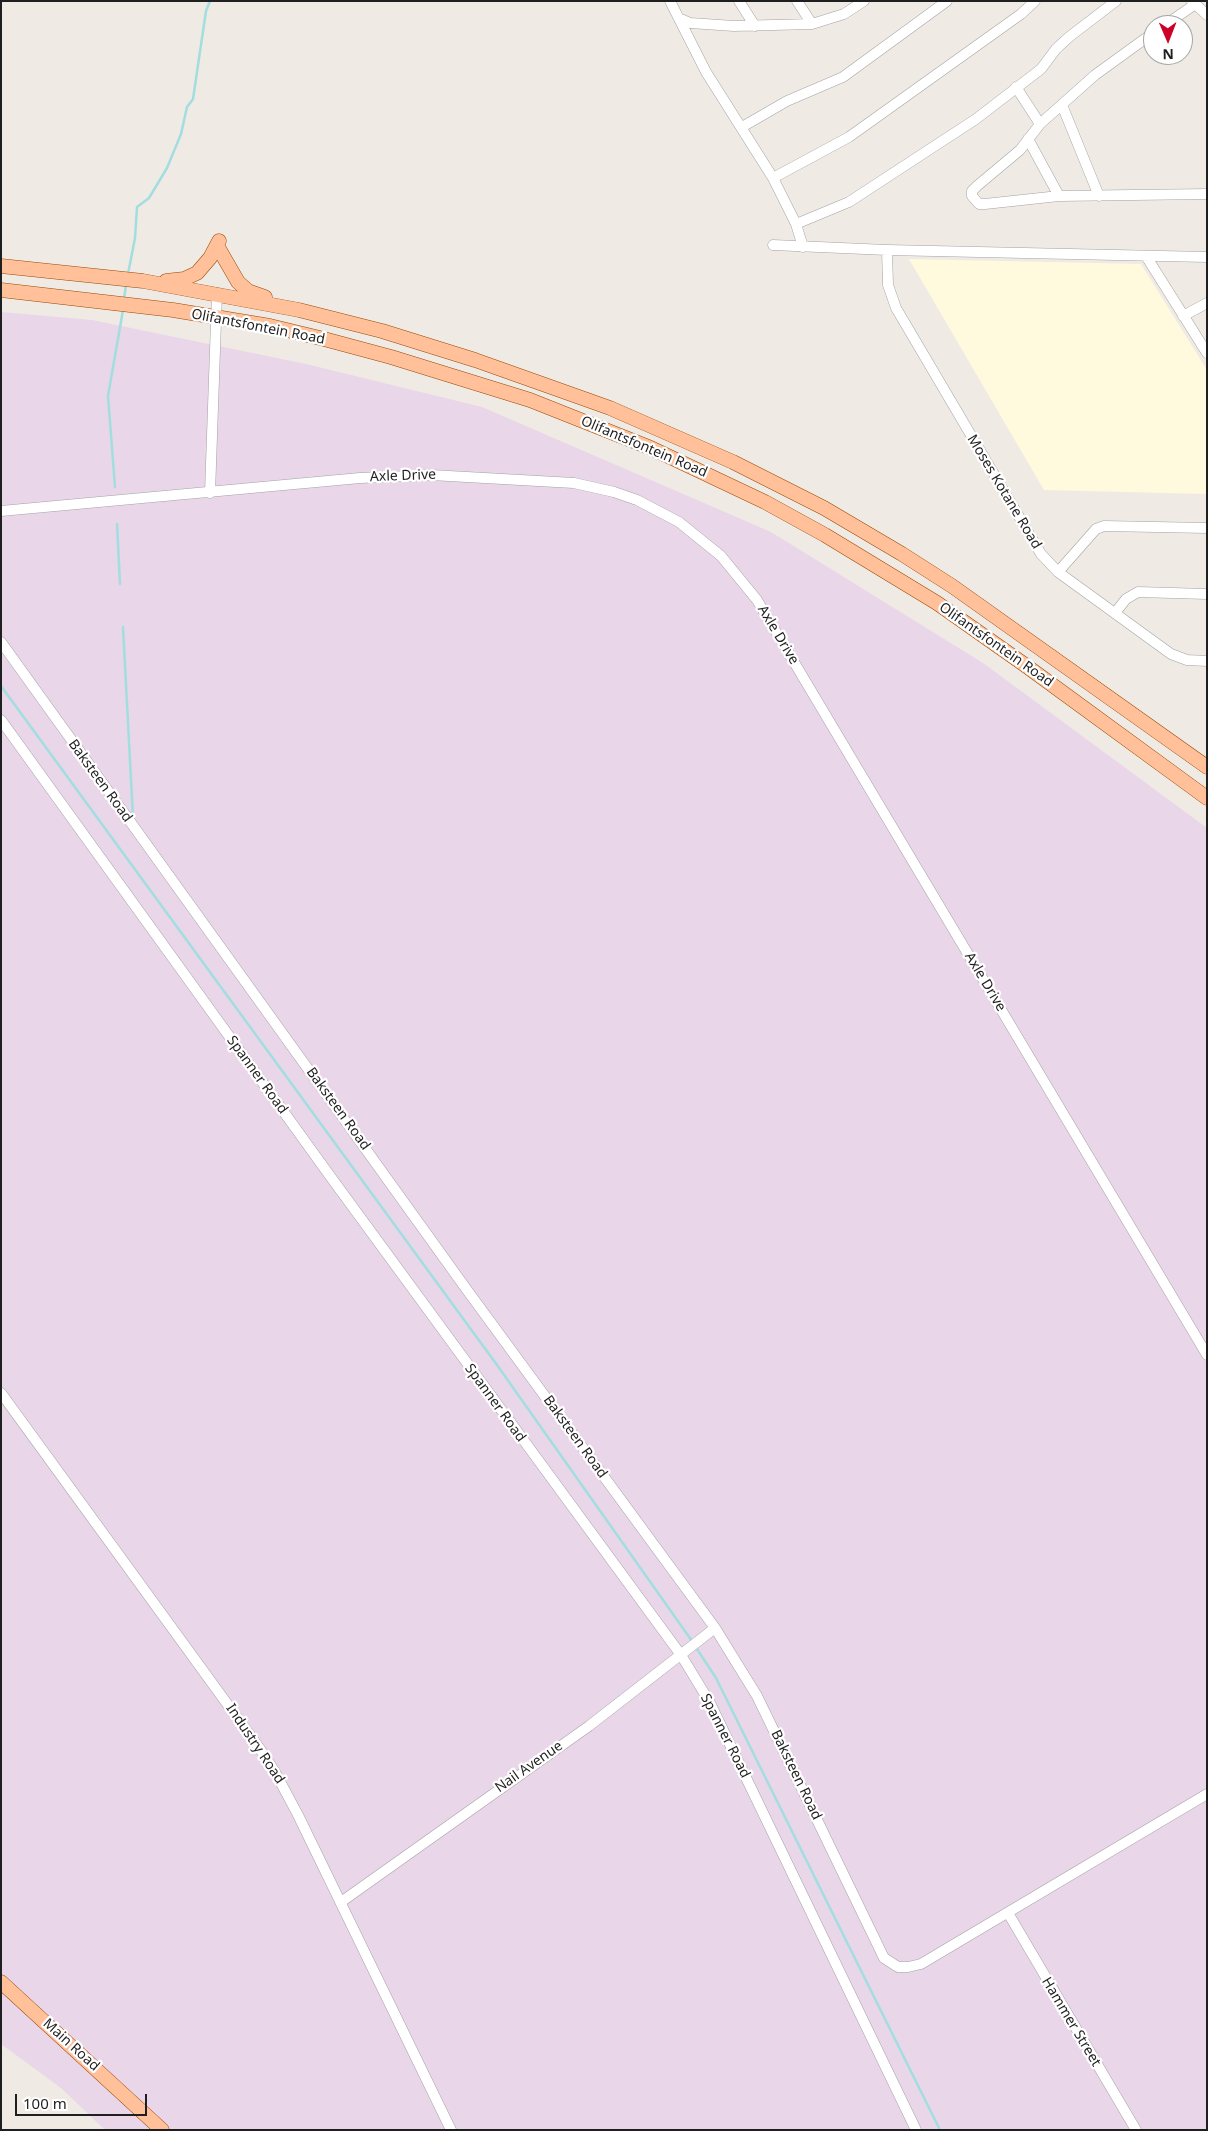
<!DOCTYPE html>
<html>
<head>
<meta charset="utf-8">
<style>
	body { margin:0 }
	#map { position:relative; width:1208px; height:2131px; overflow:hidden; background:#f0eae4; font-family:"Noto Sans",sans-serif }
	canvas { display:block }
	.frame { position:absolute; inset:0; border:2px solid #1f1f1f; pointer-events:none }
	.north { position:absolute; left:1143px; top:15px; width:50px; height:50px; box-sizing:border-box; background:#fff; border:1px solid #a5a5a5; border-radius:50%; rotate:179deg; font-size:14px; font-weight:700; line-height:20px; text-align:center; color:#1f1f1f }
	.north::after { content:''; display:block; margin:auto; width:18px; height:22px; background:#cd0027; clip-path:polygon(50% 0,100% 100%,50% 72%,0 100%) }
	.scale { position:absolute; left:15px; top:2094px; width:132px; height:22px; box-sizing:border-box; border:2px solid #1f1f1f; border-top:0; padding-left:6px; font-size:15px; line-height:18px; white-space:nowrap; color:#1f1f1f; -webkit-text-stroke:4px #fff; paint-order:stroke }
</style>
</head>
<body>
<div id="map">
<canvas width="1208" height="2131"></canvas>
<div class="frame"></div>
<div class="north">N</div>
<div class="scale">100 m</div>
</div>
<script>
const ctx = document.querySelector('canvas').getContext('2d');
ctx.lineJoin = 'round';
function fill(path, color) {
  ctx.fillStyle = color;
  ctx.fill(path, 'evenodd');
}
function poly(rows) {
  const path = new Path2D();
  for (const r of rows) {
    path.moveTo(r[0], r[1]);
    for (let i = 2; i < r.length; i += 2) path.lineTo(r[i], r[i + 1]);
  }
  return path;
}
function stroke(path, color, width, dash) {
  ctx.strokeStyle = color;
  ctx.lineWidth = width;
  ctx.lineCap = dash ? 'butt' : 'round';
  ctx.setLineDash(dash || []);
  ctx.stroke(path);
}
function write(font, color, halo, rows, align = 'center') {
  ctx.font = font + ' "Noto Sans",sans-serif';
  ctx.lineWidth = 4.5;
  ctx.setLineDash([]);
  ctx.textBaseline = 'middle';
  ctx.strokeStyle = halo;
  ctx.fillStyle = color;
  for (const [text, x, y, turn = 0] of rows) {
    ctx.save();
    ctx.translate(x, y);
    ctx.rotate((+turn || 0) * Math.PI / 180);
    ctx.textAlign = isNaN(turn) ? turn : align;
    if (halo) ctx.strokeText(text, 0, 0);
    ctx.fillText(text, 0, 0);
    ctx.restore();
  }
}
const industrial = poly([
	[1,312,92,320,306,364,482,407,771,532,983,663,1207,828,1207,2130,105,2130,61,2088,1,2044]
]);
const education = poly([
	[909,259,1141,264,1207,370,1207,494,1044,490]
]);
const stream = poly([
	[128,274,135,238,137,207,149,198,167,168,181,134,187,107,193,99,206,11,210,1],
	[124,299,126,285],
	[115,487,108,396,123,310],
	[117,524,120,584],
	[123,627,133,818],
	[1,686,497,1365,692,1641],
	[695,1646,716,1678,940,2130]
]);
const minor = poly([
	[670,1,706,72,773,178,796,224,803,247],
	[739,1,755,26],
	[797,1,812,24],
	[1192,1,1207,15],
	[681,19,690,23,734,26,812,24,844,14,864,1],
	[1165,25,1194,5],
	[1153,33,1095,75,1040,124,1020,150,977,186,972,191,972,196,979,204,985,204,1059,196,1207,194],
	[1016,87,1040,124],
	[1062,105,1099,196],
	[742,127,787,101,843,77,947,1],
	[1028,139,1059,196],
	[773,178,849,137,1021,14,1035,1],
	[796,224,849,202,976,119,1041,69,1056,49,1069,37,1116,1],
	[773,245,887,250,1207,257],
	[887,250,888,285,896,308,1041,554,1058,572,1171,654,1187,660,1207,661],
	[1146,256,1207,353],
	[1183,316,1207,303],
	[210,493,217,293],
	[1,511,360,478,431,475,574,483,614,492,637,500,679,522,721,556,757,600,1207,1355],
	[1058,572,1096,529,1104,526,1207,528],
	[1115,613,1126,599,1138,592,1207,594],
	[1,642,467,1290,715,1628,757,1696,884,1958,898,1967,908,1967,921,1964,1207,1794],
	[1,720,330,1176,681,1655,709,1701,916,2130],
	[1,1393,260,1749,275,1772,298,1815,451,2130],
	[341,1902,589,1726,715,1628],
	[1008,1913,1136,2130]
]);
const major = poly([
	[219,249,238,282,248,291,265,297],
	[1,266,143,281,299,310,382,331,475,360,610,408,733,462,824,508,902,554,952,586,1207,767],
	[166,281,184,279,197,273,210,258,219,241],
	[1,290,173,310,270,326,324,339,391,357,530,400,651,448,765,502,825,535,937,603,1025,665,1207,798],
	[1,1982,162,2130]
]);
const streetNames = [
	["Olifantsfontein Road",258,327,11],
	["Olifantsfontein Road",644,447,23],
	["Axle Drive",403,476,-2],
	["Moses Kotane Road",1004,492,59],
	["Axle Drive",778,635,59],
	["Olifantsfontein Road",996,645,35],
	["Baksteen Road",100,781,54],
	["Axle Drive",985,982,59],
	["Spanner Road",257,1075,54],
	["Baksteen Road",338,1109,54],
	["Spanner Road",495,1403,54],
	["Baksteen Road",575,1437,54],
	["Spanner Road",725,1736,63],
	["Industry Road",255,1744,56],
	["Nail Avenue",529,1767,-35],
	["Baksteen Road",796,1775,64],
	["Hammer Street",1071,2022,59],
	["Main Road",71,2045,42]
];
fill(industrial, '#e9d6e9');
fill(education, '#fff9de');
stroke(stream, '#a2dee0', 2.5);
stroke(minor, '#a3a3a3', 11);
stroke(major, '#994900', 15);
stroke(minor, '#fff', 10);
stroke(major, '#ffc09a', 14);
write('14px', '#1f1f1f', '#fff', streetNames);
</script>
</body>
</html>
